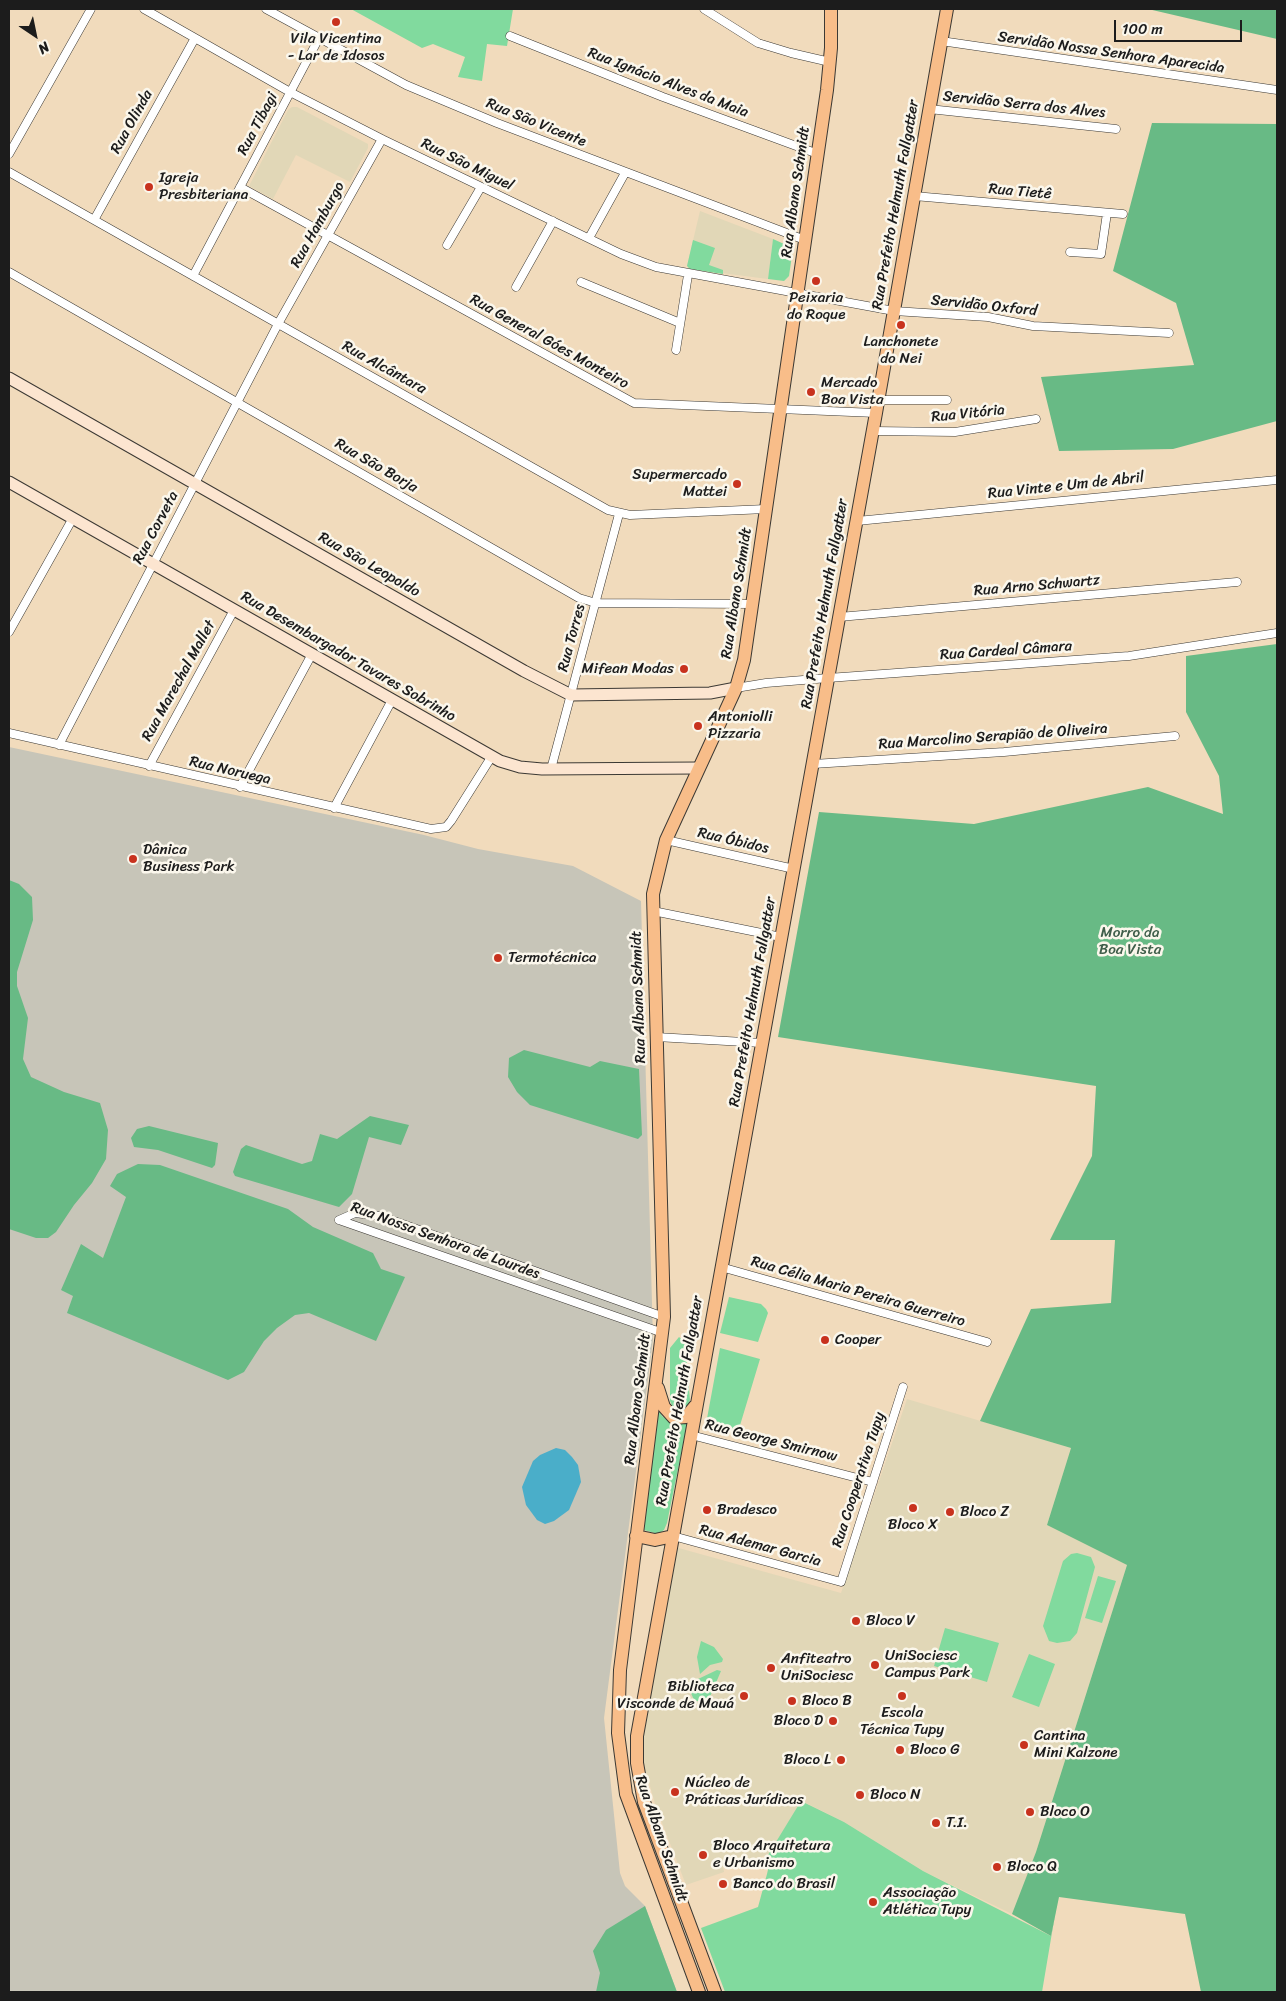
<!DOCTYPE html>
<html>
<head>
<meta charset="utf-8">
<style>
	body { margin:0 }
	#map { position:relative; width:1286px; height:2001px; overflow:hidden; background:#f1dbbc; font-family:Sriracha,sans-serif }
	canvas { display:block }
	.frame { position:absolute; inset:0; border:10px solid #1c1c1c; pointer-events:none }
	.north { position:absolute; left:10px; top:10px; width:50px; height:50px; -webkit-text-stroke:4px #fbf7ec; paint-order:stroke; rotate:146deg; font-size:14px; font-weight:700; line-height:20px; text-align:center; color:#1c1c1c }
	.north::after { content:''; display:block; margin:auto; width:18px; height:22px; background:#1c1c1c; clip-path:polygon(50% 0,100% 100%,50% 72%,0 100%) }
	.scale { position:absolute; left:1114px; top:20px; width:128px; height:22px; box-sizing:border-box; border:2px solid #1c1c1c; border-top:0; padding-left:6px; font-size:15px; line-height:18px; white-space:nowrap; color:#1c1c1c; -webkit-text-stroke:4px #fbf7ec; paint-order:stroke }
</style>
</head>
<body>
<div id="map">
<canvas width="1286" height="2001"></canvas>
<div class="frame"></div>
<div class="north">N</div>
<div class="scale">100 m</div>
</div>
<script>
const ctx = document.querySelector('canvas').getContext('2d');
ctx.lineJoin = 'round';
function fill(path, color) {
  ctx.fillStyle = color;
  ctx.fill(path, 'evenodd');
}
function poly(rows) {
  const path = new Path2D();
  for (const r of rows) {
    path.moveTo(r[0], r[1]);
    for (let i = 2; i < r.length; i += 2) path.lineTo(r[i], r[i + 1]);
  }
  return path;
}
function stroke(path, color, width, dash) {
  ctx.strokeStyle = color;
  ctx.lineWidth = width;
  ctx.lineCap = dash ? 'butt' : 'round';
  ctx.setLineDash(dash || []);
  ctx.stroke(path);
}
function write(font, color, halo, rows, align = 'center') {
  ctx.font = font + ' Sriracha,sans-serif';
  ctx.lineWidth = 5;
  ctx.setLineDash([]);
  ctx.textBaseline = 'middle';
  ctx.strokeStyle = halo;
  ctx.fillStyle = color;
  for (const [text, x, y, turn = 0] of rows) {
    ctx.save();
    ctx.translate(x, y);
    ctx.rotate((+turn || 0) * Math.PI / 180);
    ctx.textAlign = isNaN(turn) ? turn : align;
    if (halo) ctx.strokeText(text, 0, 0);
    ctx.fillText(text, 0, 0);
    ctx.restore();
  }
}
const built = poly([
	[292,107,297,107,368,144,368,148,350,182,296,155,273,199,249,186,288,110],
	[700,211,773,239,768,279,690,269,687,266],
	[907,1399,1071,1448,1047,1525,1127,1565,1036,1852,1018,1902,1012,1914,923,1871,844,1822,802,1801,768,1855,723,1866,724,1872,686,1885,656,1807,641,1755,642,1736,675,1547,841,1593]
]);
const industrial = poly([
	[9,747,424,835,478,849,573,866,641,901,653,1340,604,1718,620,1873,625,1886,645,1906,677,1992,9,1992]
]);
const green = poly([
	[351,9,513,9,507,46,487,44,482,81,458,77,465,57,433,44,422,48],
	[773,239,793,248,789,276,784,281,768,279],
	[693,240,715,248,709,265,723,270,723,274,690,269,687,266],
	[729,1297,761,1304,766,1309,768,1313,758,1342,720,1333],
	[679,1337,685,1342,690,1400,686,1409,681,1411,673,1408,670,1401,670,1348],
	[720,1348,760,1359,738,1432,715,1429,706,1424],
	[658,1407,662,1416,669,1421,688,1420,667,1523,664,1530,658,1534,644,1530],
	[1077,1553,1091,1557,1095,1567,1077,1633,1070,1641,1057,1643,1049,1641,1043,1626,1063,1561,1071,1554],
	[1098,1576,1116,1581,1102,1623,1085,1618],
	[945,1628,999,1643,987,1682,934,1666],
	[701,1641,714,1647,723,1659,722,1662,710,1665,700,1674,697,1657],
	[1029,1654,1055,1664,1039,1707,1012,1697],
	[717,1670,721,1671,709,1699,704,1703,694,1700,691,1693,698,1679],
	[801,1801,844,1822,923,1871,1051,1936,1058,1897,1042,1992,725,1992,701,1928,758,1907,767,1874,770,1861,768,1855]
]);
const forest = poly([
	[1148,9,1277,9,1277,39],
	[1152,123,1277,124,1277,421,1173,449,1059,451,1041,377,1194,365,1176,303,1113,271],
	[1277,644,1277,1992,1201,1992,1185,1914,1059,1897,1051,1936,1012,1914,1036,1852,1127,1565,1047,1525,1071,1448,980,1421,1031,1309,1111,1303,1115,1240,1050,1240,1092,1156,1096,1086,778,1037,819,812,974,824,1148,787,1223,814,1219,776,1186,712,1186,656],
	[9,880,19,884,32,897,33,920,17,972,17,986,28,1018,23,1059,31,1077,64,1092,100,1103,108,1130,106,1159,92,1183,74,1205,56,1232,48,1238,36,1238,9,1229],
	[524,1050,590,1067,600,1061,639,1069,642,1135,638,1139,530,1105,517,1092,508,1077,509,1058],
	[370,1116,409,1125,401,1145,369,1137,352,1194,339,1207,235,1176,233,1172,241,1149,246,1145,302,1164,312,1161,320,1134,337,1139],
	[149,1126,218,1143,215,1165,212,1168,158,1150,134,1147,131,1138,137,1129],
	[138,1164,160,1165,288,1209,313,1227,373,1253,381,1269,405,1277,376,1341,309,1313,295,1315,277,1328,264,1341,244,1372,228,1380,67,1313,73,1296,61,1290,81,1244,103,1258,126,1197,110,1186,117,1174],
	[645,1906,677,1992,596,1992,600,1973,593,1951,606,1930]
]);
const water = poly([
	[556,1448,565,1450,572,1457,578,1465,581,1482,569,1510,554,1521,545,1524,537,1520,526,1505,522,1487,533,1461,540,1455]
]);
const street = poly([
	[144,9,290,92,382,139,621,254,656,267,894,311,988,317,1033,326,1169,333],
	[266,9,406,85,497,123,805,240],
	[704,9,758,43,791,53,830,62],
	[510,36,663,97,818,154],
	[941,41,1277,90],
	[929,109,1116,129],
	[9,154,91,9],
	[9,172,608,510,630,515,766,509],
	[240,187,634,403,876,413],
	[914,196,1123,214],
	[94,220,195,38],
	[589,238,625,173],
	[447,245,481,187],
	[1070,252,1101,254,1107,213],
	[9,272,579,598,596,603,752,604],
	[193,276,319,38],
	[581,282,680,323],
	[516,287,553,221],
	[676,350,688,275],
	[878,400,947,400],
	[873,431,955,432,1036,419],
	[857,521,1277,480],
	[839,617,1237,582],
	[9,632,73,518],
	[736,688,766,683,828,678,1129,656,1277,633],
	[9,733,431,829,446,827,451,821,492,756],
	[59,745,278,324,382,139],
	[813,764,1004,752,1175,736],
	[149,766,234,610],
	[551,769,619,514],
	[240,787,312,654],
	[334,808,392,700],
	[666,840,794,869],
	[653,911,781,937],
	[656,1037,762,1043],
	[339,1220,355,1213,380,1216,664,1317],
	[339,1220,663,1333],
	[721,1267,987,1342],
	[691,1435,873,1482],
	[673,1536,841,1582,903,1387]
]);
const secondary = poly([
	[9,378,524,671,571,695,710,693,736,688],
	[9,482,500,761,520,767,542,769,698,768]
]);
const primary = poly([
	[658,1388,664,1407,674,1418,686,1417,695,1406],
	[636,1536,655,1540,673,1536],
	[699,1992,626,1794,618,1733,620,1670,664,1317,653,894,666,840,736,688,744,660,827,90,831,48,831,9],
	[715,1992,644,1802,637,1763,637,1736,876,413,947,9]
]);
const markers = [
	[336,22,5,"#c8321e"],
	[149,187,5,"#c8321e"],
	[816,281,5,"#c8321e"],
	[901,325,5,"#c8321e"],
	[811,392,5,"#c8321e"],
	[737,484,5,"#c8321e"],
	[684,669,5,"#c8321e"],
	[698,726,5,"#c8321e"],
	[133,859,5,"#c8321e"],
	[498,958,5,"#c8321e"],
	[825,1340,5,"#c8321e"],
	[913,1508,5,"#c8321e"],
	[707,1510,5,"#c8321e"],
	[950,1512,5,"#c8321e"],
	[856,1621,5,"#c8321e"],
	[875,1665,5,"#c8321e"],
	[771,1668,5,"#c8321e"],
	[744,1696,5,"#c8321e"],
	[902,1696,5,"#c8321e"],
	[792,1701,5,"#c8321e"],
	[833,1721,5,"#c8321e"],
	[1024,1745,5,"#c8321e"],
	[900,1750,5,"#c8321e"],
	[841,1760,5,"#c8321e"],
	[675,1792,5,"#c8321e"],
	[860,1795,5,"#c8321e"],
	[1030,1812,5,"#c8321e"],
	[936,1823,5,"#c8321e"],
	[703,1855,5,"#c8321e"],
	[997,1867,5,"#c8321e"],
	[723,1884,5,"#c8321e"],
	[873,1902,5,"#c8321e"]
];
const poiNames = [
	["Vila Vicentina",336,39,"center"],
	["- Lar de Idosos",336,56,"center"],
	["Igreja",159,178],
	["Presbiteriana",159,195],
	["Peixaria",816,298,"center"],
	["do Roque",816,315,"center"],
	["Lanchonete",901,342,"center"],
	["do Nei",901,359,"center"],
	["Mercado",821,383],
	["Boa Vista",821,400],
	["Supermercado",727,475,"right"],
	["Mattei",727,492,"right"],
	["Mifean Modas",674,669,"right"],
	["Antoniolli",708,717],
	["Pizzaria",708,734],
	["Dânica",143,850],
	["Business Park",143,867],
	["Termotécnica",508,958],
	["Cooper",835,1340],
	["Bradesco",717,1510],
	["Bloco Z",960,1512],
	["Bloco X",913,1525,"center"],
	["Bloco V",866,1621],
	["UniSociesc",885,1656],
	["Campus Park",885,1673],
	["Anfiteatro",781,1659],
	["UniSociesc",781,1676],
	["Biblioteca",734,1687,"right"],
	["Visconde de Mauá",734,1704,"right"],
	["Bloco B",802,1701],
	["Escola",902,1713,"center"],
	["Técnica Tupy",902,1730,"center"],
	["Bloco D",823,1721,"right"],
	["Cantina",1034,1736],
	["Mini Kalzone",1034,1753],
	["Bloco G",910,1750],
	["Bloco L",831,1760,"right"],
	["Núcleo de",685,1783],
	["Práticas Jurídicas",685,1800],
	["Bloco N",870,1795],
	["Bloco O",1040,1812],
	["T.I.",946,1823],
	["Bloco Arquitetura",713,1846],
	["e Urbanismo",713,1863],
	["Bloco Q",1007,1867],
	["Banco do Brasil",733,1884],
	["Associação",883,1893],
	["Atlética Tupy",883,1910]
];
const streetNames = [
	["Servidão Nossa Senhora Aparecida",1111,53,8],
	["Rua Ignácio Alves da Maia",668,83,21],
	["Servidão Serra dos Alves",1024,105,6],
	["Rua Olinda",132,122,-61],
	["Rua São Vicente",536,123,22],
	["Rua Tibagi",258,124,-62],
	["Rua São Miguel",467,165,26],
	["Rua Albano Schmidt",796,192,-82],
	["Rua Tietê",1020,192,5],
	["Rua Prefeito Helmuth Fallgatter",896,205,-80],
	["Rua Hamburgo",318,225,-61],
	["Servidão Oxford",984,306,6],
	["Rua General Góes Monteiro",549,342,29],
	["Rua Alcântara",384,368,29],
	["Rua Vitória",968,414,-6],
	["Rua São Borja",376,466,30],
	["Rua Vinte e Um de Abril",1066,486,-6],
	["Rua Corveta",156,528,-62],
	["Rua São Leopoldo",369,565,30],
	["Rua Arno Schwartz",1037,586,-5],
	["Rua Albano Schmidt",737,593,-81],
	["Rua Prefeito Helmuth Fallgatter",825,604,-80],
	["Rua Torres",572,638,-75],
	["Rua Cardeal Câmara",1006,651,-4],
	["Rua Desembargador Tavares Sobrinho",348,657,30],
	["Rua Marechal Mallet",179,681,-61],
	["Rua Marcolino Serapião de Oliveira",993,737,-4],
	["Rua Noruega",230,771,13],
	["Rua Óbidos",733,841,13],
	["Rua Albano Schmidt",639,997,-92],
	["Rua Prefeito Helmuth Fallgatter",753,1002,-80],
	["Rua Nossa Senhora de Lourdes",445,1241,20],
	["Rua Célia Maria Pereira Guerreiro",858,1292,16],
	["Rua Albano Schmidt",638,1399,-83],
	["Rua Prefeito Helmuth Fallgatter",680,1401,-80],
	["Rua George Smirnow",771,1441,14],
	["Rua Cooperativa Tupy",859,1480,-72],
	["Rua Ademar Garcia",760,1546,15],
	["Rua Albano Schmidt",661,1839,71]
];
const parkNames = [
	["Morro da",1130,933],
	["Boa Vista",1130,950]
];
fill(built, '#e1d7b7');
fill(industrial, '#c7c5b8');
fill(green, '#81da9e');
fill(forest, '#68ba85');
fill(water, '#4aaec9');
stroke(street, '#3c3934', 9);
stroke(secondary, '#3c3934', 13);
stroke(primary, '#3c3934', 14);
stroke(street, '#fff', 8);
stroke(secondary, '#fce5d0', 11);
stroke(primary, '#f8bd89', 12);
for (const [x, y, r, color] of markers) {
  const dot = new Path2D();
  dot.arc(x, y, r, 0, 2 * Math.PI);
  ctx.fillStyle = color;
  ctx.fill(dot);
  stroke(dot, '#fbf7ec', 2);
}
write('15px', '#1c1c1c', '#fbf7ec', poiNames, 'left');
write('15px', '#1c1c1c', '#fbf7ec', streetNames);
write('15px', '#3f5e4a', '#fbf7ec', parkNames);
</script>
</body>
</html>
